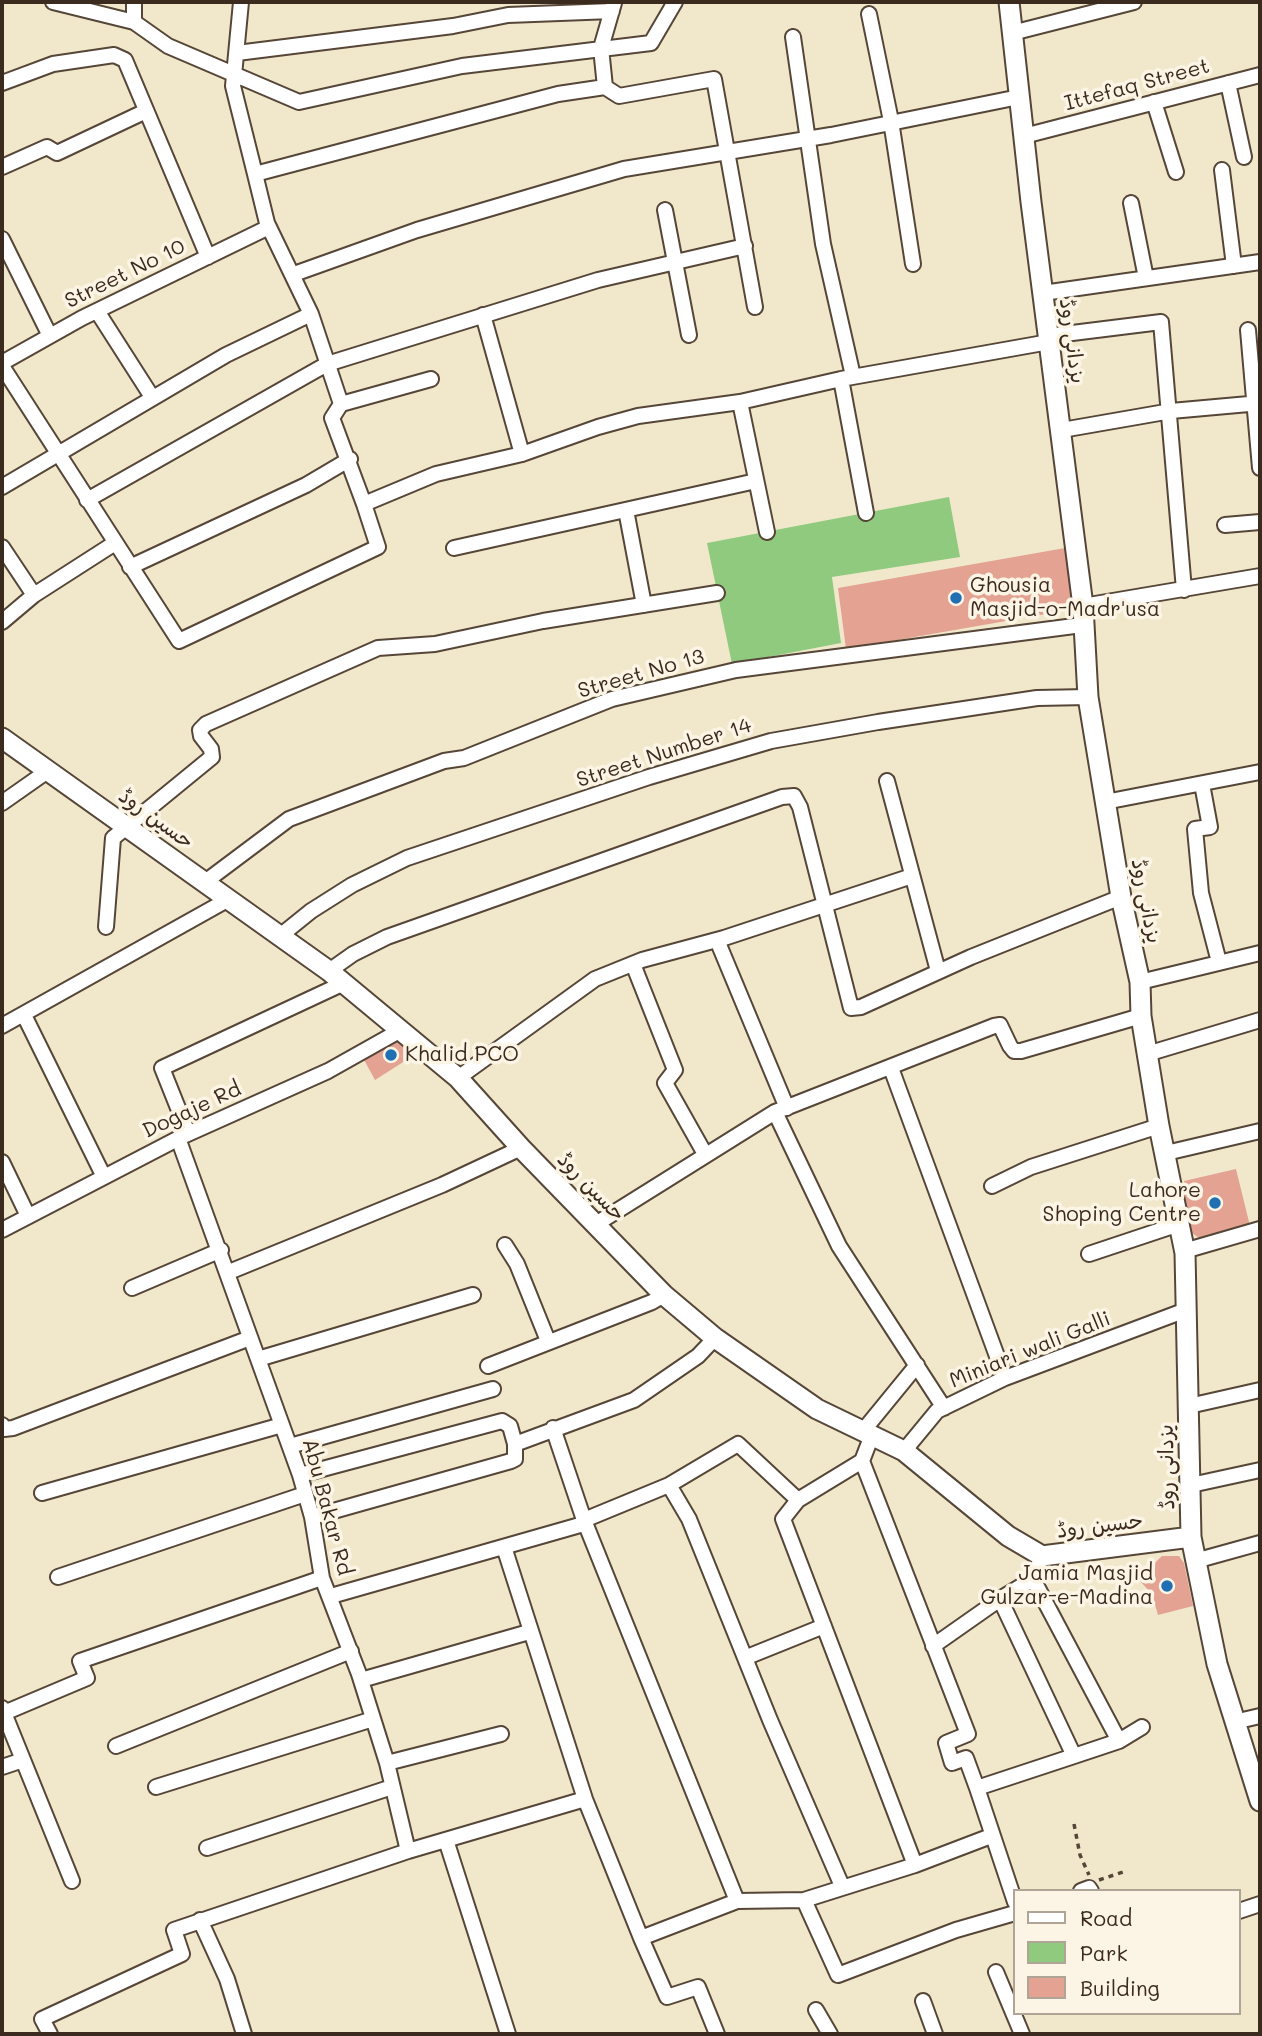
<!DOCTYPE html>
<html>
<head>
<meta charset="utf-8">
<style>
	body { margin:0 }
	#map { position:relative; width:1262px; height:2036px; overflow:hidden; background:#f1e8cc; font-family:Mali,sans-serif }
	canvas { display:block }
	.frame { position:absolute; inset:0; border:4px solid #3b2a1e; pointer-events:none }
	.legend { position:absolute; left:1013px; top:1889px; width:228px; height:126px; box-sizing:border-box; background:#fcf5e5; border:2px solid #afa495; margin:0; padding:9px 12px; list-style:none; font-size:21px; color:#3b2a1e }
	.legend li { display:flex; align-items:center; gap:14px; height:35px }
	.legend b { width:35px; border:2px solid #afa495 }
</style>
</head>
<body>
<div id="map">
<canvas width="1262" height="2036"></canvas>
<div class="frame"></div>
<ul class="legend">
<li><b style="height:9px;background:#fff"></b>Road</li>
<li><b style="height:19px;background:#8fca7f"></b>Park</li>
<li><b style="height:19px;background:#e3a292"></b>Building</li>
</ul>
</div>
<script>
const ctx = document.querySelector('canvas').getContext('2d');
ctx.lineJoin = 'round';
function fill(path, color) {
  ctx.fillStyle = color;
  ctx.fill(path, 'evenodd');
}
function poly(rows) {
  const path = new Path2D();
  for (const r of rows) {
    path.moveTo(r[0], r[1]);
    for (let i = 2; i < r.length; i += 2) path.lineTo(r[i], r[i + 1]);
  }
  return path;
}
function stroke(path, color, width, dash) {
  ctx.strokeStyle = color;
  ctx.lineWidth = width;
  ctx.lineCap = dash ? 'butt' : 'round';
  ctx.setLineDash(dash || []);
  ctx.stroke(path);
}
function write(font, color, halo, rows, align = 'center') {
  ctx.font = font + ' Mali,"Playpen Sans Arabic",sans-serif';
  ctx.lineWidth = 7;
  ctx.setLineDash([]);
  ctx.textBaseline = 'middle';
  ctx.strokeStyle = halo;
  ctx.fillStyle = color;
  for (const [text, x, y, turn = 0] of rows) {
    ctx.save();
    ctx.translate(x, y);
    ctx.rotate((+turn || 0) * Math.PI / 180);
    ctx.textAlign = isNaN(turn) ? turn : align;
    if (halo) ctx.strokeText(text, 0, 0);
    ctx.fillText(text, 0, 0);
    ctx.restore();
  }
}
const green = poly([
	[949,497,960,557,832,577,841,643,732,664,707,543]
]);
const building = poly([
	[1065,548,1075,609,846,649,838,588],
	[401,1035,419,1052,375,1080,363,1058],
	[1236,1169,1250,1226,1201,1239,1187,1230,1184,1181],
	[1162,1556,1179,1556,1184,1563,1193,1606,1158,1615,1152,1594,1138,1579]
]);
const path = poly([
	[1074,1824,1080,1855,1089,1875],
	[1099,1880,1126,1871]
]);
const minor = poly([
	[53,2,134,22,168,46,299,102,462,66,651,43,675,2],
	[134,2,134,22],
	[241,2,233,86,255,174,558,94,605,87,619,96,714,79,755,307],
	[869,14,891,121,913,264],
	[1012,33,1134,2],
	[793,37,823,244,853,376],
	[237,53,453,26,508,15,612,11],
	[2,83,53,64,114,55,125,60,208,257],
	[1228,83,1244,157],
	[605,87,601,48,614,3],
	[1154,102,1176,172],
	[1024,136,1260,75],
	[2,167,47,147,57,153,146,111],
	[1222,170,1234,266],
	[255,174,267,223,311,314,341,404,332,418,364,504,436,474,522,454,598,427,638,416,740,402],
	[1131,203,1146,278],
	[665,210,689,335],
	[2,239,50,336],
	[294,274,417,230,624,169,831,135,1019,97],
	[1043,293,1260,262],
	[97,311,152,397],
	[483,315,522,454],
	[1248,330,1260,468],
	[1048,336,1161,322,1184,590],
	[2,363,82,318,269,227],
	[2,366,179,641,378,547,364,504],
	[341,404,431,379],
	[1062,430,1171,411,1260,403],
	[2,487,226,355,311,314],
	[87,500,327,364,598,280,745,246],
	[626,510,644,605],
	[866,513,841,379,1049,342],
	[1225,525,1260,522],
	[767,532,740,402,841,379],
	[2,547,34,595,115,543],
	[454,548,756,481],
	[130,567,306,485,350,459],
	[1083,606,1260,576],
	[2,622,34,595],
	[887,781,938,971],
	[1202,784,1210,827,1195,829,1201,893,1219,962],
	[1105,802,1260,772],
	[2,803,49,770],
	[205,882,289,819,444,761,464,758,612,699,736,670,1082,625],
	[106,927,113,838,212,757,211,749,201,736,200,730,206,724,378,648,435,644,543,621,717,593],
	[280,936,311,911,352,885,407,858,649,777,771,741,878,722,1037,698,1088,697],
	[717,940,787,1108],
	[633,964,675,1070,665,1083,705,1154],
	[329,971,353,954,387,937,782,797,794,796,800,807,851,1008,861,1007,971,957,1121,897],
	[1140,982,1260,953],
	[24,1015,104,1177],
	[2,1026,229,899],
	[1147,1054,1260,1020],
	[891,1068,1005,1378],
	[458,1078,595,979,642,960,724,938,912,876],
	[775,1112,839,1246,944,1408],
	[188,1133,162,1068,344,983],
	[178,1138,300,1475,312,1517,322,1578,359,1674,387,1763,408,1851],
	[1166,1153,1260,1131],
	[2,1162,28,1216],
	[992,1186,1031,1167,1159,1126],
	[596,1224,775,1112,994,1026,1000,1025,1010,1046,1014,1051,1021,1051,1141,1016],
	[2,1230,183,1136,328,1071,401,1030],
	[505,1245,517,1264,548,1341],
	[1184,1251,1260,1229],
	[1089,1254,1179,1224],
	[229,1272,442,1185,521,1148],
	[132,1288,221,1250],
	[258,1359,473,1295],
	[488,1366,652,1302,664,1295],
	[1189,1406,1260,1390],
	[2,1425,4,1429,13,1428,250,1338],
	[553,1428,584,1520,737,1901],
	[863,1431,917,1365],
	[872,1435,862,1461,968,1734,946,1743,952,1763,966,1758,977,1788],
	[515,1444,634,1400,698,1356,715,1338],
	[290,1446,493,1389],
	[904,1451,937,1411,1005,1378,1186,1310],
	[862,1461,798,1500,783,1519,915,1865],
	[300,1475,502,1421,510,1426,515,1444,515,1459,511,1461,312,1517],
	[669,1485,738,1444,798,1500],
	[1191,1485,1260,1470],
	[42,1493,282,1425],
	[504,1547,585,1799,641,1938],
	[1195,1561,1260,1543],
	[58,1577,305,1494],
	[1033,1579,1119,1741,1074,1756],
	[331,1596,580,1525,584,1520,669,1485,689,1519,770,1720,842,1886],
	[933,1646,1000,1599],
	[747,1657,824,1626],
	[361,1680,529,1632],
	[2,1708,72,1881],
	[4,1713,87,1678,80,1661,322,1578],
	[1234,1722,1260,1716],
	[1119,1741,1142,1727],
	[116,1746,351,1651],
	[387,1763,501,1734],
	[2,1767,23,1760],
	[156,1787,373,1719],
	[446,1840,508,2034],
	[207,1848,392,1787],
	[1081,1891,1089,1888,1091,1891],
	[804,1900,915,1865,991,1836],
	[1015,1902,977,1788,1074,1756,1000,1599,1033,1579,1042,1556],
	[1239,1911,1260,1904],
	[200,1920,227,1979,244,2034],
	[996,1972,1022,2034],
	[923,2001,935,2034],
	[816,2010,830,2034],
	[50,2034,42,2019,182,1954,174,1930,408,1851,585,1799],
	[717,2034,698,1987,667,1997,641,1938,737,1901,804,1900,838,1975,956,1930,1015,1913]
]);
const tertiary = poly([
	[1009,2,1031,202,1083,606,1088,697,1121,897,1140,982,1141,1016,1159,1126,1185,1253,1191,1537,1217,1664,1260,1801],
	[2,738,329,971,458,1078,521,1148,664,1295,715,1338,817,1409,904,1451,1008,1536,1042,1556,1191,1537]
]);
const markers = [
	[956,598,7,"#1f6fb2"],
	[391,1055,7,"#1f6fb2"],
	[1215,1203,7,"#1f6fb2"],
	[1167,1586,7,"#1f6fb2"]
];
const streetNames = [
	["Ittefaq Street",1137,85,-15],
	["Street No 10",125,274,-26],
	["یزدانی روڈ",1072,341,82],
	["Street No 13",641,674,-16],
	["Street Number 14",664,753,-18],
	["حسین روڈ",156,819,36],
	["یزدانی روڈ",1146,901,79],
	["Dogaje Rd",192,1110,-25],
	["حسین روڈ",591,1187,46],
	["Miniari wali Galli",1030,1350,-22],
	["یزدانی روڈ",1167,1467,-91],
	["Abu Bakar Rd",327,1507,75],
	["حسین روڈ",1100,1526,-7]
];
const poiNames = [
	["Ghousia",970,586],
	["Masjid-o-Madr'usa",970,610],
	["Khalid PCO",405,1055],
	["Lahore",1201,1191,"right"],
	["Shoping Centre",1201,1215,"right"],
	["Jamia Masjid",1153,1574,"right"],
	["Gulzar-e-Madina",1153,1598,"right"]
];
fill(green, '#8fca7f');
fill(building, '#e3a292');
stroke(minor, '#564638', 18);
stroke(tertiary, '#564638', 23);
stroke(path, '#564638', 3.5, [5, 5]);
stroke(minor, '#fff', 14);
stroke(tertiary, '#fff', 19);
for (const [x, y, r, color] of markers) {
  const dot = new Path2D();
  dot.arc(x, y, r, 0, 2 * Math.PI);
  ctx.fillStyle = color;
  ctx.fill(dot);
  stroke(dot, '#fcf5e5', 2.5);
}
write('21px', '#3b2a1e', '#fcf5e5', streetNames);
write('21px', '#3b2a1e', '#fcf5e5', poiNames, 'left');
</script>
</body>
</html>
